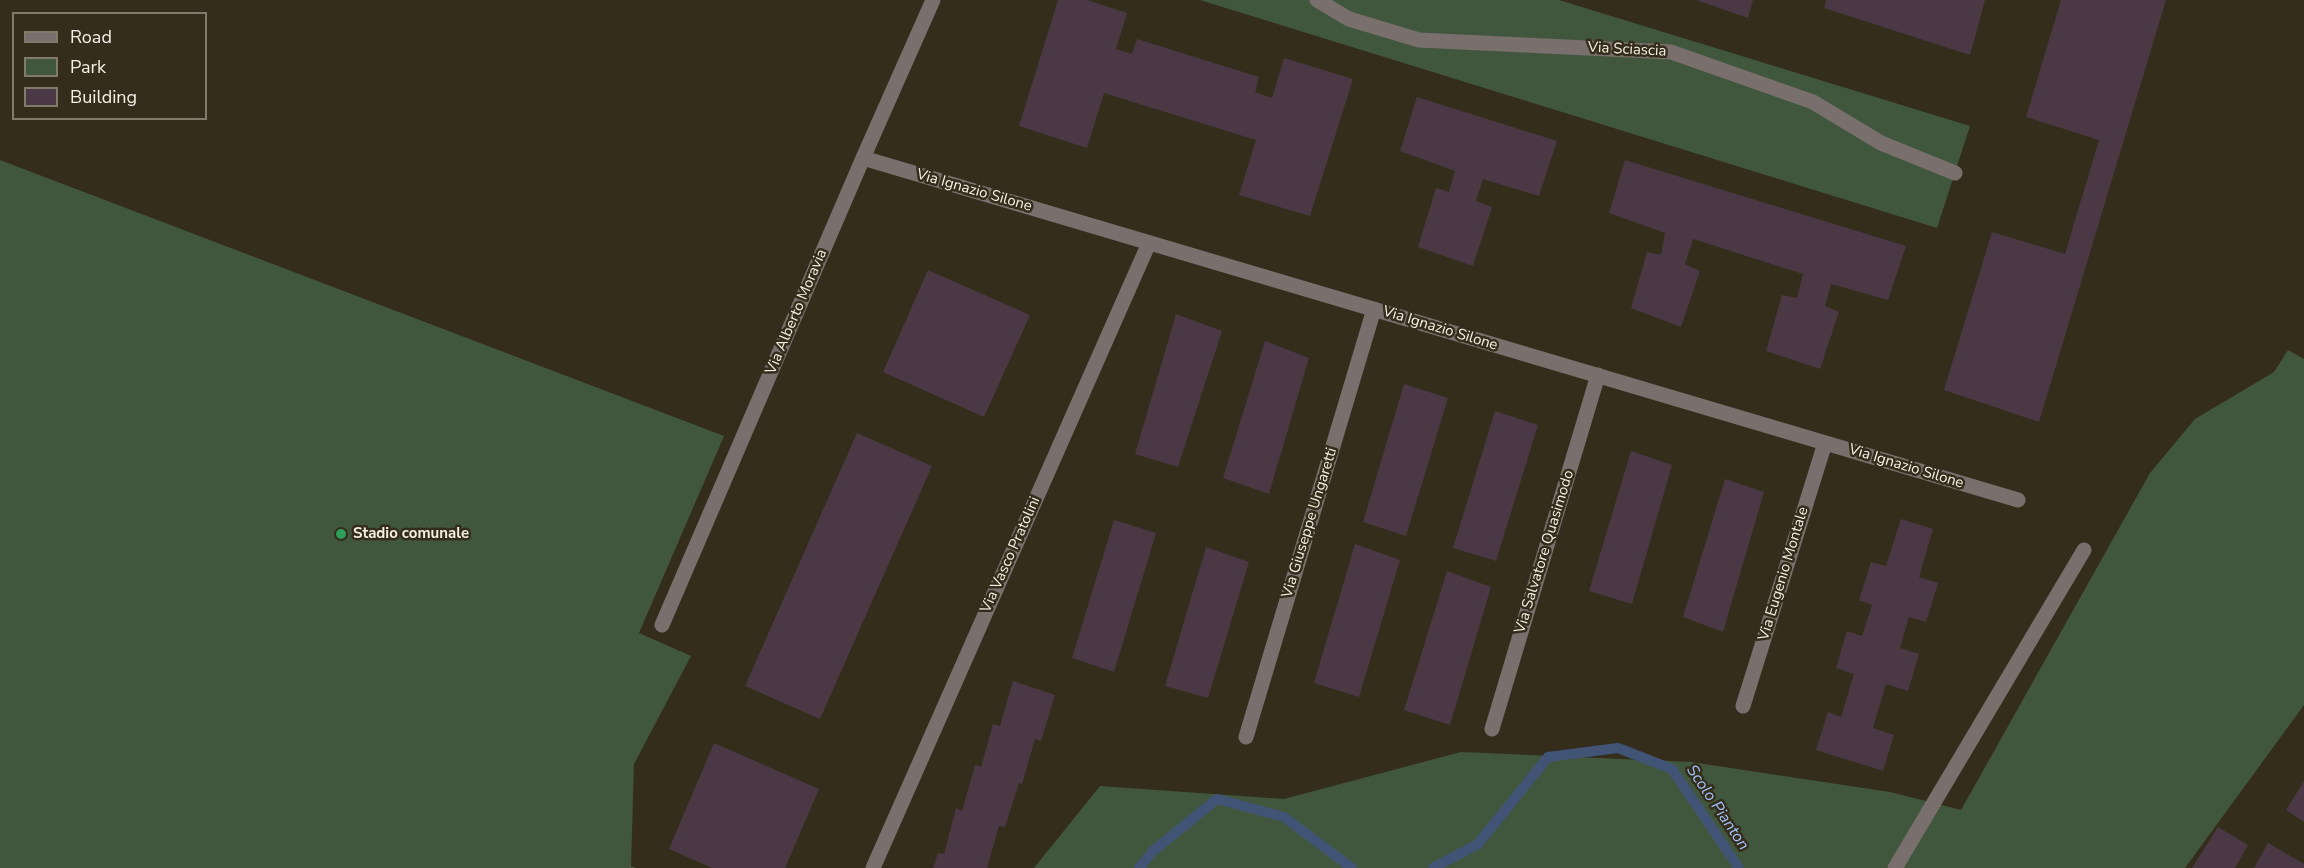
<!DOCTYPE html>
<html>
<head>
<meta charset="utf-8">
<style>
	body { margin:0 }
	#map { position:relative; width:2304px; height:868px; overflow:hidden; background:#342d1c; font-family:"Nunito Sans",sans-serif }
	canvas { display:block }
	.legend { position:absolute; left:12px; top:12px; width:195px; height:108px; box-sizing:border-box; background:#342d1c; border:2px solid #817b6c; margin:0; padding:8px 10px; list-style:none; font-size:18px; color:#f4f0e5 }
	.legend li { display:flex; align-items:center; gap:12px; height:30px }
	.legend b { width:30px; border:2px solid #817b6c }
</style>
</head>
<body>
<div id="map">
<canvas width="2304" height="868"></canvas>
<ul class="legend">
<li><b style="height:8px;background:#796f6c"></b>Road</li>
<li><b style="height:16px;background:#41573d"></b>Park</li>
<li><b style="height:16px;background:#4a3945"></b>Building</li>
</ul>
</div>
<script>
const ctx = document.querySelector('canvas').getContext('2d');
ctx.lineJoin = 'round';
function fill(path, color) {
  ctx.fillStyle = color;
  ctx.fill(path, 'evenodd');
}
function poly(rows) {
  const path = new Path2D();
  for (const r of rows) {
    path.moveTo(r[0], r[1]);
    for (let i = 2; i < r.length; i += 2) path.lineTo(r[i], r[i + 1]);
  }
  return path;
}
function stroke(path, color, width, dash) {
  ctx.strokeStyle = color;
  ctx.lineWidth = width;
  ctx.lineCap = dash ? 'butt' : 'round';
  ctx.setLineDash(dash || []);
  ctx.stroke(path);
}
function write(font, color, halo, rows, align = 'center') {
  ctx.font = font + ' "Nunito Sans",sans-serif';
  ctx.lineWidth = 5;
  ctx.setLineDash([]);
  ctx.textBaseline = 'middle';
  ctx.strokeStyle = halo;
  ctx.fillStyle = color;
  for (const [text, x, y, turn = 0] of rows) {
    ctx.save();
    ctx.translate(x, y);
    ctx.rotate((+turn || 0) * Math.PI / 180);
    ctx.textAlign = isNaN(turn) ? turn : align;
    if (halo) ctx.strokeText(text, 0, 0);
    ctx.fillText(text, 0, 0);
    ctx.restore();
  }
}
const green = poly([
	[1200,0,1559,0,1970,126,1937,228],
	[0,160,724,436,639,633,691,656,634,764,631,866,636,868,0,868],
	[2288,350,2304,359,2304,705,2185,868,1034,868,1100,786,1284,799,1461,752,1691,762,1890,792,1961,810,2150,473,2195,419,2274,372]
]);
const stream = poly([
	[1139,868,1153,851,1217,799,1284,817,1352,868],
	[1433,868,1478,844,1548,757,1618,748,1672,769,1739,868]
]);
const building = poly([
	[1058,0,1087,0,1127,13,1116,49,1132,54,1137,39,1259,77,1255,92,1272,98,1284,58,1353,79,1310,216,1239,195,1256,140,1104,93,1087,148,1019,126],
	[1696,0,1753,0,1748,18],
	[1826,0,1985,0,1970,55,1824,8],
	[2061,0,2166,0,2039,422,1944,390,1992,232,2065,254,2099,140,2026,117],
	[1417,97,1557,141,1539,196,1483,179,1476,201,1492,207,1473,266,1418,247,1436,188,1449,192,1455,171,1400,151],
	[1625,160,1906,246,1888,300,1831,284,1825,306,1839,312,1820,369,1766,351,1782,295,1797,298,1803,274,1693,239,1685,264,1700,271,1681,327,1631,308,1647,252,1661,255,1665,233,1609,213],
	[928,270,1030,315,984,417,883,372],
	[1176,314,1222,331,1178,467,1135,454],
	[1265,341,1309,358,1269,494,1223,478],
	[1404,384,1448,398,1406,536,1363,522],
	[1495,411,1538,425,1496,561,1453,548],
	[857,433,932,466,820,719,745,686],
	[1631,451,1672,465,1632,604,1589,591],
	[1725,479,1764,492,1723,632,1683,617],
	[1901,519,1933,529,1919,577,1938,583,1926,622,1909,617,1900,648,1919,654,1908,691,1886,684,1873,728,1894,735,1883,771,1816,750,1828,712,1841,717,1854,674,1836,668,1847,631,1862,636,1872,605,1859,600,1871,562,1886,566],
	[1114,520,1156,533,1114,672,1072,658],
	[1355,544,1400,560,1359,697,1314,683],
	[1206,547,1249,562,1208,698,1165,686],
	[1447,571,1491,587,1450,725,1404,710],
	[1013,681,1055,695,1041,741,1035,739,1022,784,1019,783,1005,827,999,826,987,868,933,868,938,853,944,854,956,808,962,811,975,765,981,767,993,724,1000,726],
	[714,743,819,789,785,868,712,868,669,849],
	[2304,781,2304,822,2286,810],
	[2218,827,2248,845,2235,868,2192,868],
	[2268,843,2304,864,2304,868,2254,868]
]);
const pedestrian = poly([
	[1895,868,2084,550]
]);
const minor = poly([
	[1317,0,1349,19,1419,40,1671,52,1813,102,1881,143,1955,173],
	[863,158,2018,500],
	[662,625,863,158,933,0],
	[1743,706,1825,443],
	[1492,729,1598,375],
	[1246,737,1374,309],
	[873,868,1149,243]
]);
const markers = [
	[341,534,6,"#2e9e5b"]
];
const streetNames = [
	["Via Sciascia",1627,50,3],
	["Via Ignazio Silone",974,191,16],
	["Via Alberto Moravia",797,312,-67],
	["Via Ignazio Silone",1440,329,17],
	["Via Ignazio Silone",1906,467,17],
	["Via Giuseppe Ungaretti",1310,523,-73],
	["Via Salvatore Quasimodo",1545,552,-73],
	["Via Vasco Pratolini",1011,555,-66],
	["Via Eugenio Montale",1784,574,-73]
];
const poiNames = [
	["Stadio comunale",353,534]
];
const waterNames = [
	["Scolo Pianton",1717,808,56]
];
fill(green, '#41573d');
stroke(stream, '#415476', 10);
fill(building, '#4a3945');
stroke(pedestrian, '#796f6c', 15);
stroke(minor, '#796f6c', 15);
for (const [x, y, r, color] of markers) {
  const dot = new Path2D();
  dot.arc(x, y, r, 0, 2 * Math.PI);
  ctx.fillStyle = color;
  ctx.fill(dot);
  stroke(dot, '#342d1c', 2);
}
write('15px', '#f4f0e5', '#342d1c', streetNames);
write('bold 15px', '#f4f0e5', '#342d1c', poiNames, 'left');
write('italic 16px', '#a3c3ff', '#342d1c', waterNames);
</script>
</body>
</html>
